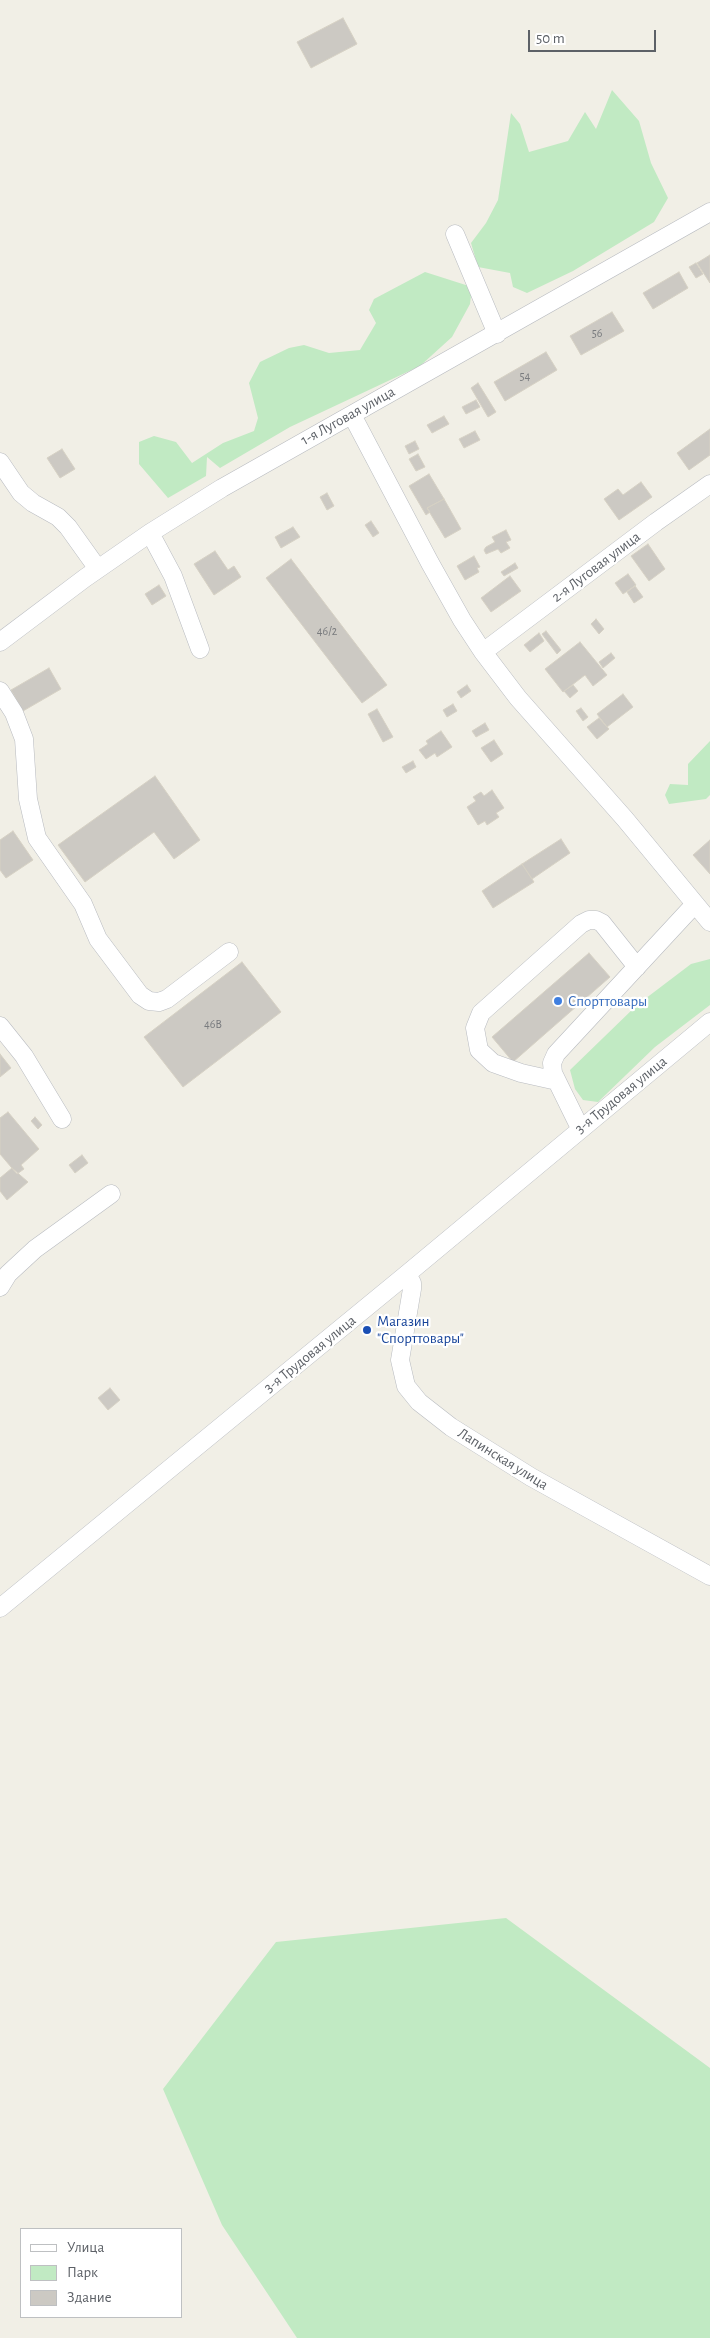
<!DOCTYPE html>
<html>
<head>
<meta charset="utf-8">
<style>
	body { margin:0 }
	#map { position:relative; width:710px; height:2338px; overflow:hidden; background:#f1efe6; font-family:"Alegreya Sans",sans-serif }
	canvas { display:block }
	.legend { position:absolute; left:20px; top:2228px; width:162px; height:90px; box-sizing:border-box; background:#fff; border:1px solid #bec0c2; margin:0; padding:6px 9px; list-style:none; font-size:15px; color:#5d6167 }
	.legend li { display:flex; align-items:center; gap:10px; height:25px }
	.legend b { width:25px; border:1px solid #bec0c2 }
	.scale { position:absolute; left:528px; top:30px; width:128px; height:22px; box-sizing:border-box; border:2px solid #5d6167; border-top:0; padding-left:6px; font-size:15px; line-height:18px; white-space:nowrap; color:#5d6167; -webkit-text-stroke:4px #fff; paint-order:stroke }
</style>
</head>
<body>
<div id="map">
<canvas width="710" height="2338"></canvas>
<ul class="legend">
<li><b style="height:6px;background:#fff"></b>Улица</li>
<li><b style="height:14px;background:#c1eac3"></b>Парк</li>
<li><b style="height:14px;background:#ccc9c3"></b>Здание</li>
</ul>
<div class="scale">50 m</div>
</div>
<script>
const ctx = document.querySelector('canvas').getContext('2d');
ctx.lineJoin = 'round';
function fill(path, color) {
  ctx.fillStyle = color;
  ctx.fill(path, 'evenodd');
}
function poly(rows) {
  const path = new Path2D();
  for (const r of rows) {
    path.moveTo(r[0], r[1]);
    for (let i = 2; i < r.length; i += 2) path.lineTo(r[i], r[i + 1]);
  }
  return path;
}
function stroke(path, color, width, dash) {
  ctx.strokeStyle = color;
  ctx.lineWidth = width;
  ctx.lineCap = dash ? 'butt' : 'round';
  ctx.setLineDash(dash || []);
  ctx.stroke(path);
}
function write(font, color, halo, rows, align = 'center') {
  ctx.font = font + ' "Alegreya Sans",sans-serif';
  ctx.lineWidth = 4.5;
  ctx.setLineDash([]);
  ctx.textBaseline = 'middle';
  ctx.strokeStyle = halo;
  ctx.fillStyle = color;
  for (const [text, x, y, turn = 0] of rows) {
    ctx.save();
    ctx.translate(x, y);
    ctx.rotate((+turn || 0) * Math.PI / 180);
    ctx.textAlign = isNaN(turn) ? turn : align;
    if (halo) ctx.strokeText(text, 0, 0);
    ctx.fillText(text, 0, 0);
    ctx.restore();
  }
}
const green = poly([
	[612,90,639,121,651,163,668,198,654,222,573,271,527,293,513,287,510,273,478,267,471,243,486,223,498,200,511,113,520,124,529,152,568,141,585,112,596,129],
	[425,272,472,287,470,304,452,337,420,366,290,427,220,468,207,457,206,476,168,498,139,464,139,442,154,436,176,442,192,463,223,443,254,431,258,418,249,383,260,362,289,348,304,345,329,353,360,350,376,323,369,310,374,299],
	[710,741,710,795,706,799,669,804,665,795,670,784,688,785,688,764],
	[710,959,710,1005,655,1047,598,1102,583,1100,575,1089,570,1070,637,1005,691,964],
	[506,1918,710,2068,710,2338,297,2338,222,2225,163,2089,276,1942]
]);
const building = poly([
	[343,18,357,44,311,68,297,42,343,18],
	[710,255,710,283,697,263,710,255],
	[696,263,703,274,696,278,689,267,696,263],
	[679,272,688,288,653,309,643,293,679,272],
	[612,312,624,331,581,355,570,336,612,312],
	[546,352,557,370,505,401,494,382,546,352],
	[478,383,496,412,488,417,471,388,478,383],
	[476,400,480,407,466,414,462,407,476,400],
	[444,416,449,424,432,433,427,425,444,416],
	[710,429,710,455,689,470,677,453,710,429],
	[475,431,480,440,464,448,459,439,475,431],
	[415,441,419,449,409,454,405,446,415,441],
	[62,449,75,469,60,478,47,458,62,449],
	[418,454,425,467,416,471,409,459,418,454],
	[429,474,444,499,427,508,430,512,426,515,409,486,429,474],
	[641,482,652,497,619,520,604,499,618,489,623,495,641,482],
	[327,493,334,506,327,510,320,497,327,493],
	[444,499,461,529,445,538,427,508,444,499],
	[371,521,379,533,373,537,365,525,371,521],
	[293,527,300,537,281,548,275,537,293,527],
	[506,530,511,540,506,542,510,548,501,553,498,549,486,554,484,550,486,547,495,542,492,537,506,530],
	[648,544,665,569,649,581,631,556,648,544],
	[215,551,228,570,234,566,241,577,214,595,194,564,215,551],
	[474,556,480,567,477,568,479,572,465,580,457,566,474,556],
	[291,559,387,685,362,703,266,578,291,559],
	[515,563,518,568,504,576,501,572,515,563],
	[628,574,636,585,623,594,615,583,628,574],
	[510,576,521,591,491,612,481,598,510,576],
	[159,585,166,596,152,605,145,594,159,585],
	[635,586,643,597,634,603,627,592,635,586],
	[596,619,604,629,599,634,591,624,596,619],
	[546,631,561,650,557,654,542,634,546,631],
	[539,633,544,641,530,652,524,645,539,633],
	[580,642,607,675,593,686,585,675,563,692,545,669,580,642],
	[611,653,615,658,603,668,599,662,611,653],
	[49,668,61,689,23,711,11,690,49,668],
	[467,685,471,691,461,698,457,692,467,685],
	[573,685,578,691,570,698,564,691,573,685],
	[623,694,633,707,607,727,597,714,623,694],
	[453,704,457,711,447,717,443,710,453,704],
	[581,708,588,717,583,721,576,711,581,708],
	[377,709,393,737,383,742,368,714,377,709],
	[599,718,609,729,597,739,587,727,599,718],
	[485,723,489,730,476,737,472,731,485,723],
	[441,731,452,747,437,757,435,753,426,759,419,750,428,744,426,741,441,731],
	[494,740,503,754,491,762,481,748,494,740],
	[413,761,416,767,406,773,402,767,413,761],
	[155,776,200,840,174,859,154,832,85,882,58,845,155,776],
	[492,790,504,808,496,813,499,817,487,825,485,821,478,825,467,807,476,801,473,797,481,792,484,796,492,790],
	[13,831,33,860,6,878,0,870,0,840,13,831],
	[561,839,570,853,532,879,522,864,561,839],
	[710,840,710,874,693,855,710,840],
	[522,864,534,882,493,908,482,891,522,864],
	[589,953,610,977,513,1062,492,1037,589,953],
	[242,962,281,1012,183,1087,144,1037,242,962],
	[0,1054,11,1068,0,1077,0,1054],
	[8,1112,39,1149,21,1165,24,1169,17,1174,0,1154,0,1118,8,1112],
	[35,1117,42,1125,38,1129,31,1121,35,1117],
	[82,1155,88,1163,75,1173,69,1165,82,1155],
	[12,1168,28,1182,7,1200,0,1191,0,1178,12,1168],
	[110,1388,120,1400,108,1410,98,1398,110,1388]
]);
const minor = poly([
	[455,234,497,334],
	[352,415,430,563,462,620,483,652,518,698,625,819,710,922],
	[0,462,21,493,33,503,58,517,68,527,98,569],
	[150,533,173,576,200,649],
	[0,642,85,578,150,533,222,488,710,212],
	[483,652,656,522,710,484],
	[0,691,14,713,24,739,28,799,37,838,83,904,98,939,140,995,149,1001,159,1002,167,999,229,952],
	[0,1026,24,1056,62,1119],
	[557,1081,521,1073,493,1063,479,1050,475,1028,481,1013,581,924,589,920,596,920,602,923,637,967],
	[580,1128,553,1073,552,1063,556,1054,694,905],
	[407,1274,412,1283,412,1289,400,1360,406,1386,419,1402,451,1427,531,1477,710,1576],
	[0,1287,8,1274,35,1249,111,1194],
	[0,1608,407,1274,710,1022]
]);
const markers = [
	[558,1001,5,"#3f7fe0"],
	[367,1330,5,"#1a4fb4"]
];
const numberNames = [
	["56",597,333],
	["54",525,376],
	["46/2",327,631],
	["46В",213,1024]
];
const streetNames = [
	["1-я Луговая улица",348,416,-29],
	["2-я Луговая улица",596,567,-37],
	["3-я Трудовая улица",621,1095,-39],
	["3-я Трудовая улица",310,1354,-39],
	["Лапинская улица",503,1459,32]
];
const shopNames = [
	["Спорттовары",568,1001]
];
const transitNames = [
	["Магазин",377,1321],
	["\"Спорттовары\"",377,1338]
];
fill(green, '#c1eac3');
fill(building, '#ccc9c3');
stroke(building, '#d6d1c4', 1);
stroke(minor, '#b8bbc0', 19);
stroke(minor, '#fff', 18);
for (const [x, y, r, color] of markers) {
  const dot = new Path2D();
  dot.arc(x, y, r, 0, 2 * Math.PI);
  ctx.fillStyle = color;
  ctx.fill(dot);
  stroke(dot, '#fff', 2);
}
write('12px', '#797b7e', null, numberNames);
write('15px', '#5d6167', '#fff', streetNames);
write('15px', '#366cbe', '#fff', shopNames, 'left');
write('15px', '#164399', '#fff', transitNames, 'left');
</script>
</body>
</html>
